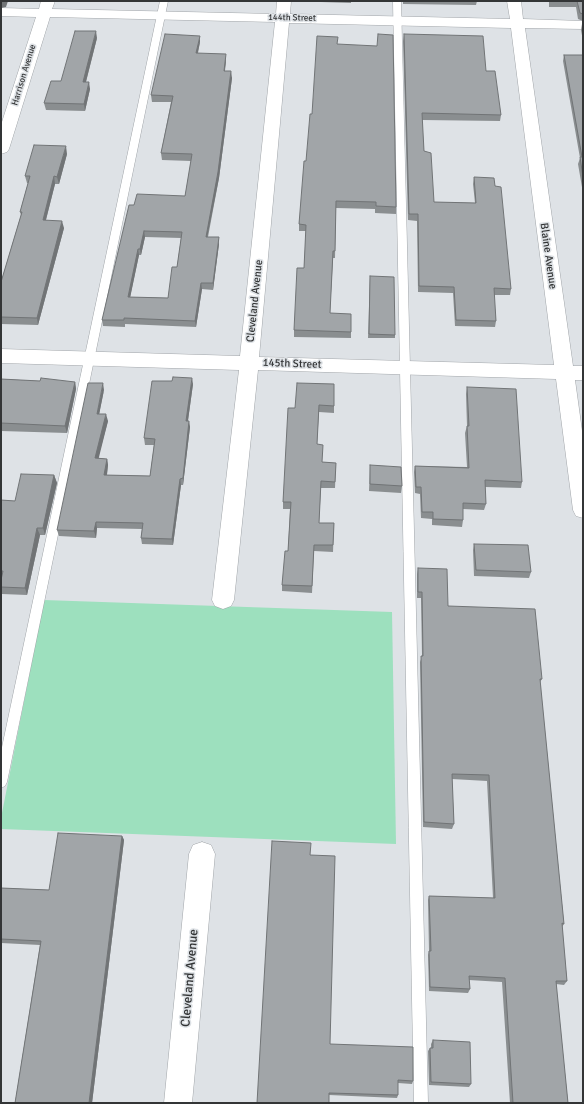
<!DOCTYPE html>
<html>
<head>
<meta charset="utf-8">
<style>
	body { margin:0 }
	#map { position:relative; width:584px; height:1104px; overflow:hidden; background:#dee2e6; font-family:Signika,sans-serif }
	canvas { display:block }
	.frame { position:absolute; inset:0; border:2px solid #333536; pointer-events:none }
</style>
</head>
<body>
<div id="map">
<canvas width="584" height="1104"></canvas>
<div class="frame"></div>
</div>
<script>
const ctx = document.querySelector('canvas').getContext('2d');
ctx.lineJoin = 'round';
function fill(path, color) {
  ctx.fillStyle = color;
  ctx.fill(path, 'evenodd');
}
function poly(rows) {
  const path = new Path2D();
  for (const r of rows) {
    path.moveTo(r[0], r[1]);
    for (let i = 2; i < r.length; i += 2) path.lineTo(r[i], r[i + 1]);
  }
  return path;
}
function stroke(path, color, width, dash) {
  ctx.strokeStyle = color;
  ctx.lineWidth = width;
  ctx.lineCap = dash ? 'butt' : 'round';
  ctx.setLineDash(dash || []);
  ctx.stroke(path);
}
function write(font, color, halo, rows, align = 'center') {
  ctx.font = font + ' Signika,sans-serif';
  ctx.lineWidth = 3;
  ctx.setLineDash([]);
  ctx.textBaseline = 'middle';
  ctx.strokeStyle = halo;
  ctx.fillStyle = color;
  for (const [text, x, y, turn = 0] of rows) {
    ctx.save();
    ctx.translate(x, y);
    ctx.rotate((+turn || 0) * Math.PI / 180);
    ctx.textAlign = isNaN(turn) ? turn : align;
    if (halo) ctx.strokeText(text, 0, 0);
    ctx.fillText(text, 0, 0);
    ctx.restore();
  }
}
const green = poly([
	[44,600,392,612,396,844,1,829,1,818]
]);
const service = poly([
	[160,1,168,1,7,782,5,786,1,788,1,752,160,1],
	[393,1,401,1,428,1103,414,1103,393,1]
]);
const minor = poly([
	[41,1,55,1,52,9,276,14,277,1,291,1,290,14,510,19,507,1,521,1,523,19,583,21,583,29,525,28,573,366,583,366,583,380,575,380,583,438,583,518,576,516,573,510,556,379,258,370,234,600,231,606,223,609,215,606,212,600,239,370,1,363,1,349,240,356,275,22,50,17,9,149,7,152,1,154,1,125,36,17,1,16,1,8,39,9,41,1],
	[289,23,511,28,554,365,259,357,289,23],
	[202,842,211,845,215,854,192,1103,164,1103,189,854,193,845,202,842]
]);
const wall = poly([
	[321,1,351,1,351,3,321,2],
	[403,1,477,1,476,5,403,4],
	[549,1,583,1,583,21,578,19,576,7,549,7],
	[582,24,583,24,583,41,581,30],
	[404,34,486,71,501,115,500,121,422,120,424,151,434,202,475,203,473,184,474,177,495,186,511,289,510,295,494,295,496,321,495,327,455,326,453,293,418,292,417,221,408,220,403,41],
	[97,38,86,82,90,89,85,111,46,110,44,103],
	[200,42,198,53,226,60,225,71,232,78,219,178,208,237,219,244,213,290,202,289,196,327,125,324,125,327,103,326,102,320,134,205,185,196,191,161,162,160,161,153,171,102,152,102,151,95],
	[145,237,181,238,177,267,168,298,130,297,139,255,141,255],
	[338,44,396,207,396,214,375,213,375,209,336,208,335,258,333,258,330,313,351,332,351,338,294,337,294,330,304,268,306,231,299,231,299,224,312,114],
	[564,55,583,55,583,193,578,164,580,158,563,61],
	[67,154,59,184,55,184,46,220,64,228,38,325,1,324,1,282,21,215,20,212,28,183,27,183,25,176],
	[370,276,395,335,395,338,368,338],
	[1,379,40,381,75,382,76,389,67,433,1,431],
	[193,384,188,421,190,427,183,485,181,485,173,545,142,544,141,538,142,529,97,528,96,538,59,536,57,530,104,390,99,414,108,421,98,458,107,459,108,465,107,475,150,476,154,445,145,445,144,438],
	[334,384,334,413,319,412,317,444,322,462,336,463,335,488,321,488,319,523,334,523,333,552,314,551,312,593,282,591,282,585,288,551,290,509,283,509,283,502,295,408],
	[467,387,522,482,521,488,485,487,486,504,484,510,463,509,463,520,462,527,432,525,432,519,421,518,420,494,415,493,414,472,415,466,467,467,465,433,467,426,466,394],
	[370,465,402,486,401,493,369,491],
	[54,475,57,483,45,535,40,535,27,595,2,594,1,591,1,580,2,578,1,578,1,500,15,501],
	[474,544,531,572,529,578,474,576,473,550],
	[418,568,448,606,542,679,540,682,564,924,562,927,567,981,564,985,556,984,568,1103,510,1103,502,982,469,980,470,989,468,993,429,991,428,955,429,951,428,900,429,896,493,898,487,781,452,779,454,824,452,829,423,827,420,662,422,656,421,598,417,598,417,574],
	[122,836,124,840,92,1103,15,1103,40,945,1,943,1,888,49,890],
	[310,855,330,1044,413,1081,412,1084,398,1083,398,1095,397,1098,329,1095,257,1103],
	[433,1040,471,1084,469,1087,429,1085,428,1051,430,1048,431,1048,431,1044]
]);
const shadedWall = poly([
	[1,1,8,1,6,7,1,8],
	[96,31,97,38,84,89,83,82],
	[200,36,200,42,196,60,196,53],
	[226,54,226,60,224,77,224,71],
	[231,71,232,78,219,178,206,243,206,237],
	[89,82,90,89,85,111,84,104],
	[66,146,67,154,59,184,57,177],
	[54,176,55,184,44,227,43,220],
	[62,221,64,228,38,325,37,318],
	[144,231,145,237,141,255,140,249],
	[219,237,219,244,213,290,213,283],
	[138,249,139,255,129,303,128,297],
	[201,283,202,289,196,327,195,321],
	[192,378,193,384,187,427,186,421],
	[75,382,76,389,67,433,65,426],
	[103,383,104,390,98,420,97,414],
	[106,414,108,421,97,465,95,458],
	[189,421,190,427,183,485,183,478],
	[107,459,108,465,106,481,104,475],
	[54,475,57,483,45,535,43,528],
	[180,479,181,485,173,545,172,539],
	[96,522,97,528,96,538,94,531],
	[37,528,40,535,27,595,25,588],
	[122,836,124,840,92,1103,89,1103]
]);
const building = poly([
	[567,1,583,1,583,14,580,13,577,1,567,1],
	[75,31,96,31,83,82,89,82,84,104,44,103,51,81,61,81,75,31],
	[165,34,200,36,196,53,226,54,224,71,231,71,218,172,206,237,219,237,213,283,201,283,195,321,124,318,124,320,102,320,129,205,134,205,137,194,185,196,192,154,161,153,173,96,151,95,165,34],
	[144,231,182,232,177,267,172,267,168,298,128,297,138,249,140,249,144,231],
	[378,34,393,35,396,207,376,206,376,202,336,201,335,251,333,251,330,313,351,314,351,332,294,330,297,268,304,268,306,225,299,224,304,161,306,161,310,114,312,114,317,36,338,37,337,44,377,46,378,34],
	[404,34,483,36,486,71,495,71,501,115,422,113,424,151,431,153,434,202,476,203,474,177,494,178,495,186,501,187,511,289,494,288,496,321,456,320,454,287,419,286,418,214,409,214,404,34],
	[564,55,583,55,583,177,580,157,582,157,564,55],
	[34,145,66,146,57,177,54,176,43,220,62,221,37,318,1,317,1,282,22,212,20,212,30,176,25,176,34,145],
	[370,276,394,277,395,335,369,334,370,276],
	[173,377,192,378,186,421,189,421,183,478,180,479,172,539,141,538,143,523,96,522,94,531,57,530,88,383,103,383,97,414,106,414,95,458,107,459,104,475,150,476,155,439,144,438,152,381,172,381,173,377],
	[41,378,75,382,65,426,1,423,1,379,40,381,41,378],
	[297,383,334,384,334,406,319,405,317,444,323,445,322,462,336,463,335,482,321,481,319,523,334,523,333,545,314,545,312,586,282,585,285,551,288,551,291,502,283,502,288,408,295,408,297,383],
	[467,387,516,389,522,482,485,480,486,504,463,503,463,520,433,519,433,512,422,512,421,487,416,487,415,466,469,468,467,426,469,426,467,387],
	[370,465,401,467,402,486,370,484,370,465],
	[21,474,54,475,43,528,37,528,25,588,1,587,1,580,3,571,1,571,1,500,15,501,21,474],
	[474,544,528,545,531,572,476,570,474,544],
	[418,568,447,569,448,606,535,609,542,679,540,679,564,924,562,923,567,981,556,981,568,1103,513,1103,505,978,469,976,470,989,430,987,429,951,431,951,429,896,495,898,489,775,452,774,454,824,424,822,421,656,423,656,422,592,418,592,418,568],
	[58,833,122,836,89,1103,15,1103,41,941,1,939,1,888,49,890,58,833],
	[272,841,311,843,310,855,335,856,330,1044,413,1047,413,1081,398,1080,398,1095,329,1093,329,1103,257,1103,272,841],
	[433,1040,470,1042,471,1084,431,1082,430,1048,433,1048,433,1040]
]);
const farStreetnames = [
	["144th Street",292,18,1],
	["Harrison Avenue",24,75,-73]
];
const streetNames = [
	["Blaine Avenue",548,256,82],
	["Cleveland Avenue",255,301,-84],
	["145th Street",292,364,2]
];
const nearStreetnames = [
	["Cleveland Avenue",190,978,-85]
];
fill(green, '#9de0be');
stroke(service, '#a1a5a9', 1);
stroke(minor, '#a1a5a9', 1);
fill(service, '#fff');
fill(minor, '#fff');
fill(wall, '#8a8e90');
fill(shadedWall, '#717476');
fill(building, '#a1a5a8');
stroke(building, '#717476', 1);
write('9px', '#333536', '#dee2e6', farStreetnames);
write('11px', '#333536', '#dee2e6', streetNames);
write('13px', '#333536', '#dee2e6', nearStreetnames);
</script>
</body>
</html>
